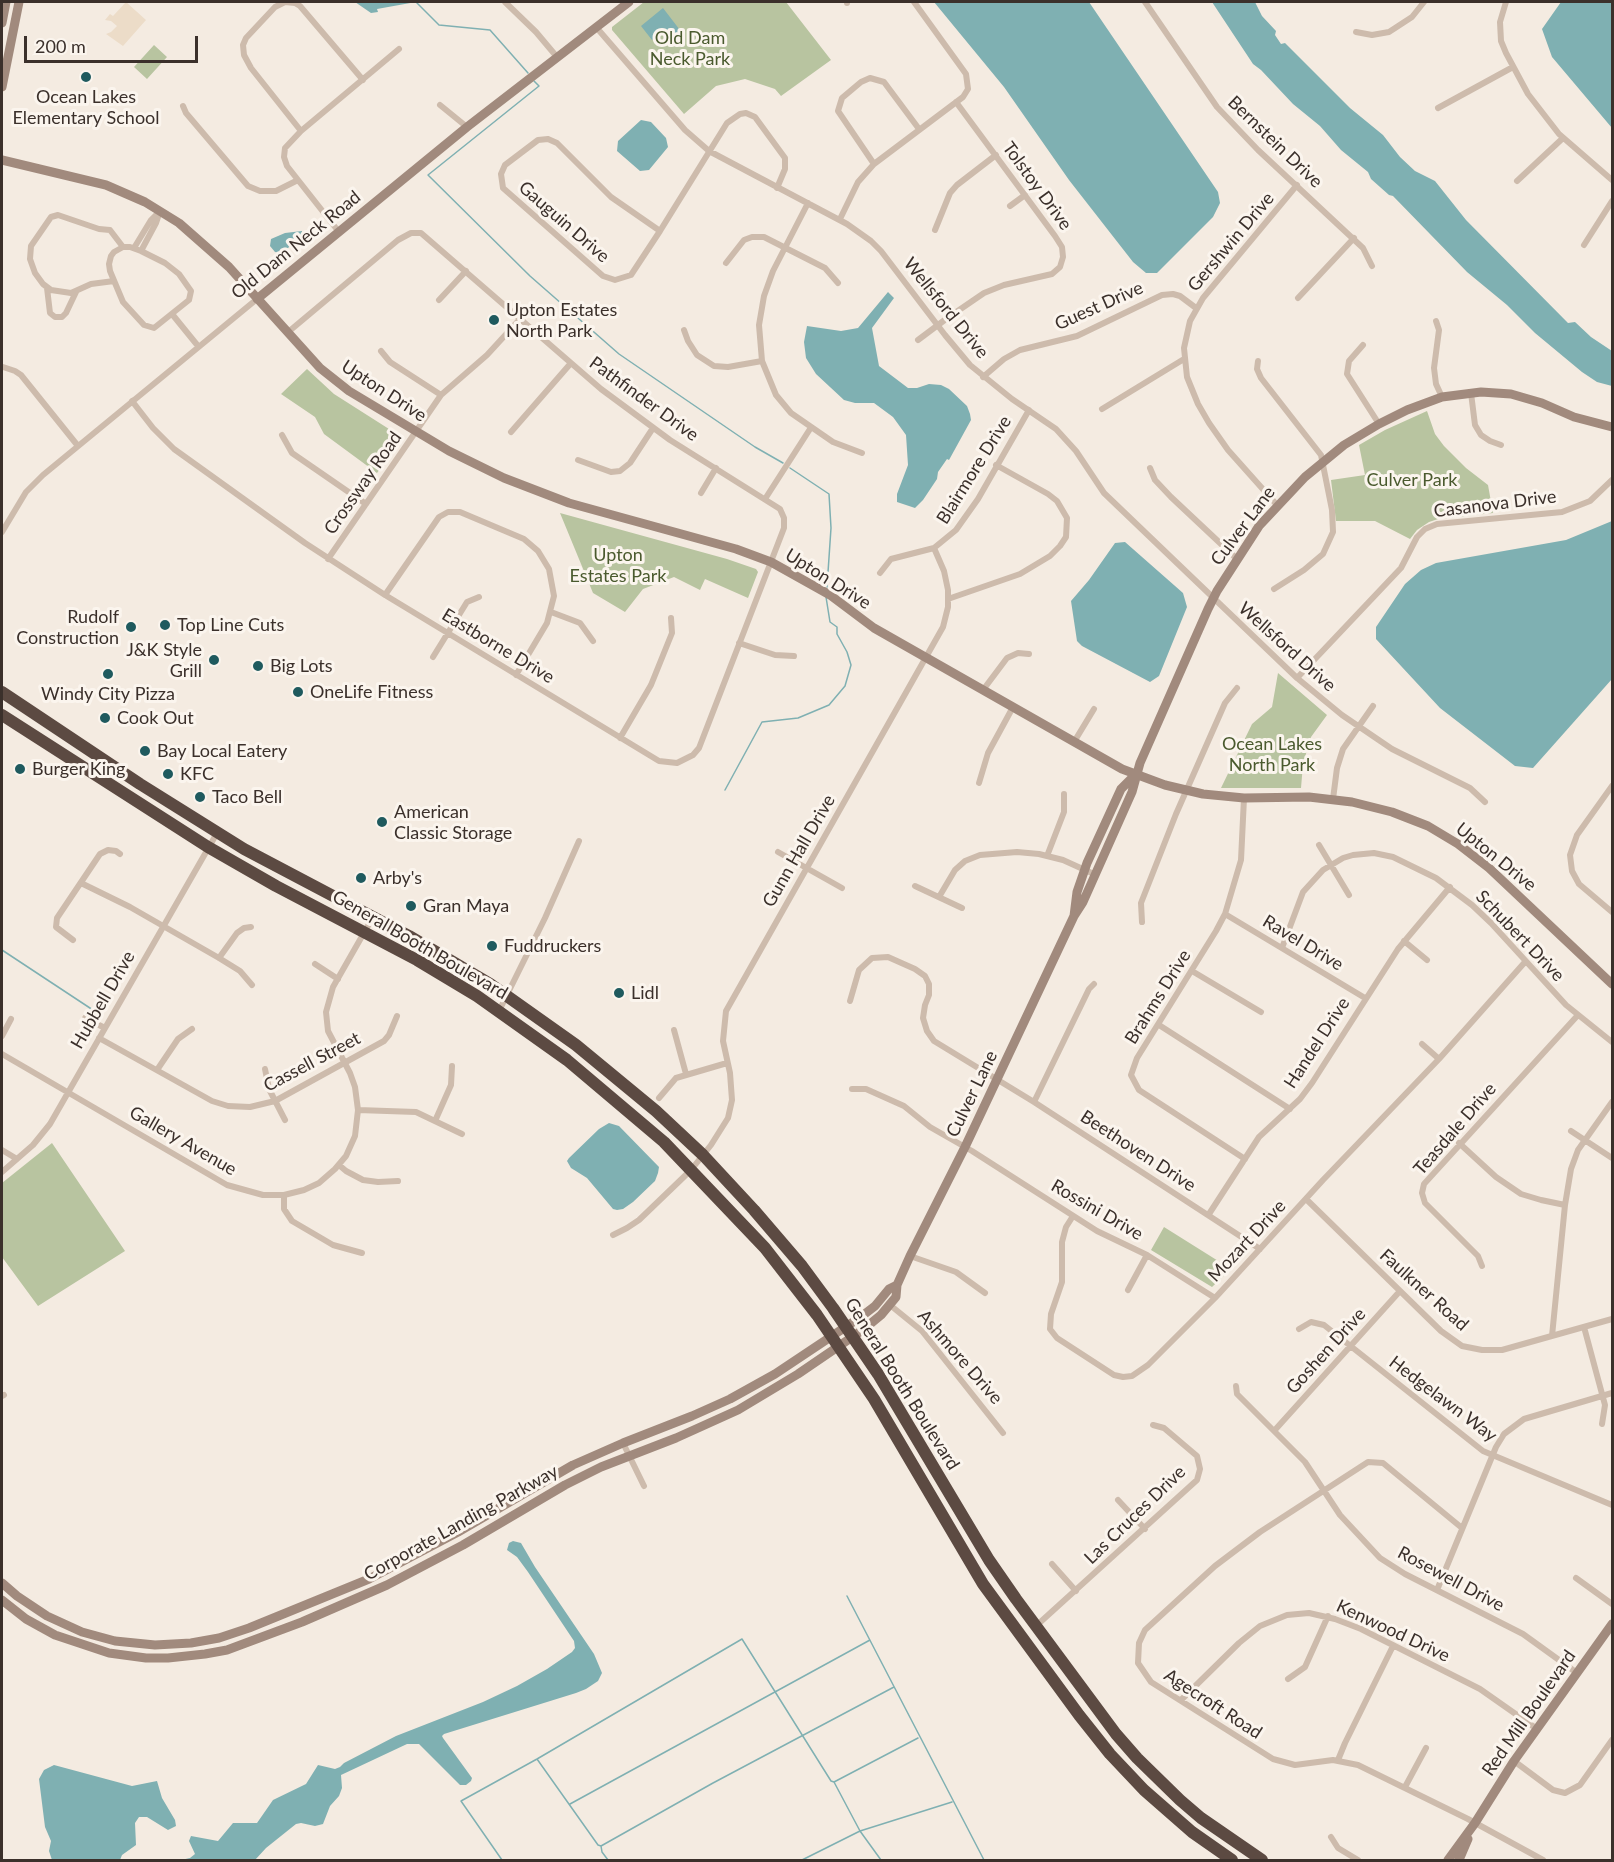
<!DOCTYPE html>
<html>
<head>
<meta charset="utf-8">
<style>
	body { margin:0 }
	#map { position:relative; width:1614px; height:1862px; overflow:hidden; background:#f4ebe1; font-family:Lato,sans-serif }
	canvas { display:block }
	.frame { position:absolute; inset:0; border:3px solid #3b302b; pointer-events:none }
	.scale { position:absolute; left:24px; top:36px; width:174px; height:27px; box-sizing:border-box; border:3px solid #3b302b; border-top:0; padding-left:8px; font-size:18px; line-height:21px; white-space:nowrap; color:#3b302b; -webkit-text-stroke:4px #fbf5ee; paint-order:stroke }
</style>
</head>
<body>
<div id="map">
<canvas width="1614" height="1862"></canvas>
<div class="frame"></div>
<div class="scale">200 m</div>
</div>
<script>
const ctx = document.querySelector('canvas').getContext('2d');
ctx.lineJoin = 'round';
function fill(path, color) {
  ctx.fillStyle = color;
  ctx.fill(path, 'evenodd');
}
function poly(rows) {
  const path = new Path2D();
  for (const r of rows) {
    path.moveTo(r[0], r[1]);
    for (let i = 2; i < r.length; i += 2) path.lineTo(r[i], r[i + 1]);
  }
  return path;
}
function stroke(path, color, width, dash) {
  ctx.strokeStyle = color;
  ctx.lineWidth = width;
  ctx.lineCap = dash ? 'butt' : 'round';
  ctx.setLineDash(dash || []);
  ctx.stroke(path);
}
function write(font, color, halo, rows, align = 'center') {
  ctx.font = font + ' Lato,sans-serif';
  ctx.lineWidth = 6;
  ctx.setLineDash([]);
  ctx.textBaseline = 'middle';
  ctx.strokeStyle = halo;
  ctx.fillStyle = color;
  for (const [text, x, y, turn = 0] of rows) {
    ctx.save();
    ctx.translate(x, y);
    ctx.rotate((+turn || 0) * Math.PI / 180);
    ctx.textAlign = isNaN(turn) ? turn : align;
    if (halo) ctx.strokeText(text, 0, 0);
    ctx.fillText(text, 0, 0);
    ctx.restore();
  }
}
const green = poly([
	[644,2,786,2,831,60,781,96,775,89,745,79,716,86,684,114,612,30,612,27],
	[154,45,167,57,147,79,134,67],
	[307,369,334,394,400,436,401,440,377,473,324,434,315,417,281,394],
	[1427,411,1435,434,1444,446,1466,468,1488,485,1493,513,1438,519,1429,522,1417,530,1410,539,1375,521,1336,521,1331,480,1365,475,1359,445,1385,430],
	[560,513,727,559,756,569,758,572,748,598,705,579,700,590,674,577,643,589,625,612,593,593],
	[1278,673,1327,715,1311,737,1303,764,1301,788,1221,788,1252,724,1272,707],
	[52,1143,125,1251,38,1306,2,1257,2,1183],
	[1164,1227,1231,1269,1212,1287,1151,1250]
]);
const plaza = poly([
	[126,2,146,20,123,46,106,34,111,32,117,26,111,21,105,20,110,14,113,16]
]);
const water = poly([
	[355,2,416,2,377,9,378,12,371,13],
	[934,2,1089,2,1218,192,1220,203,1213,217,1157,273,1146,273,1133,262,1069,180,1004,87],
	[1212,2,1255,2,1262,16,1276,31,1275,35,1281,44,1285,43,1350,108,1383,135,1400,157,1415,171,1435,181,1466,220,1568,323,1575,322,1591,337,1612,351,1612,386,1597,382,1582,372,1535,333,1507,305,1467,272,1393,196,1389,195,1371,179,1368,172,1341,150,1320,126,1293,104,1261,70,1253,64],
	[1561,2,1612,2,1612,128,1552,57,1542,29],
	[663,8,683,34,674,41,666,31,652,40,641,26],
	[641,120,651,122,666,138,668,147,649,170,640,171,617,151,618,141],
	[302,231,302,235,294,244,280,253,275,252,270,246,271,239,285,233],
	[888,292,894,298,872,328,879,366,908,388,917,388,929,384,941,385,949,389,967,406,970,414,971,420,949,460,947,459,938,472,937,479,923,500,915,508,897,502,897,494,908,465,906,435,893,417,874,403,855,403,844,400,816,374,806,358,804,342,807,326,841,331,858,328],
	[1612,521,1612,679,1533,768,1515,766,1440,708,1376,639,1376,627,1405,584,1421,570,1436,563,1566,540],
	[1125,542,1183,593,1187,607,1159,676,1150,682,1082,646,1077,641,1071,601,1089,580,1115,543],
	[609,1123,619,1126,659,1167,658,1173,655,1181,633,1202,623,1209,617,1210,613,1209,587,1178,571,1168,567,1161,569,1158,599,1129],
	[513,1541,521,1543,535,1567,594,1654,602,1673,598,1681,586,1689,576,1693,444,1734,442,1736,443,1738,472,1778,471,1781,466,1785,460,1785,419,1744,407,1744,341,1775,342,1788,339,1796,330,1806,323,1824,315,1826,301,1823,296,1824,266,1848,255,1860,181,1860,190,1858,195,1854,189,1841,191,1836,218,1841,233,1823,257,1823,273,1800,306,1784,318,1765,335,1769,340,1767,344,1763,396,1736,483,1702,517,1686,547,1669,572,1652,575,1648,574,1641,528,1572,517,1557,507,1550,509,1543],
	[54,1765,132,1786,157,1781,162,1798,175,1820,176,1826,168,1830,147,1817,139,1817,135,1823,136,1845,122,1855,120,1860,52,1860,49,1851,51,1841,45,1827,39,1779,44,1770]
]);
const stream = poly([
	[416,2,439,25,490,30,528,73],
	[534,81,539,86,428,175,530,276,619,354,755,447,783,463],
	[790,468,829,494,831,528,827,587],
	[725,790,762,722,798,718,829,705,845,686,851,665,847,652,837,634,837,627,830,622,826,597],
	[2,950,96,1012],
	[847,1596,984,1860],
	[537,1759,598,1845,601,1846,602,1852,608,1860],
	[834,1782,918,1738],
	[570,1804,870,1640],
	[601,1846,713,1783,894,1687],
	[502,1860,461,1801,537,1759,742,1639,831,1781,834,1782,860,1831,881,1860],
	[802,1860,860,1831,952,1802]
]);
const street = poly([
	[505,2,536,32,557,57],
	[1145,2,1217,107,1258,150,1363,248,1372,266],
	[1506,2,1500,22,1501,41,1506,53,1528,94,1559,134,1612,180],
	[847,3,847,2],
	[596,27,685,130,709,151,847,224,871,241,881,251,945,335,970,365,1012,399,1056,429,1076,451,1104,493,1297,678,1342,715,1392,749,1470,788,1485,802],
	[1356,32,1372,35,1389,32,1412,17,1424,2],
	[440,105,467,127],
	[183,106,186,113,248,186,260,191,276,191,298,180],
	[1438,108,1513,67],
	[301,131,251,68,244,55,243,45,246,38,275,7,285,2,295,3,300,6,363,80],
	[548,139,557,143,611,197,660,231,631,275,615,280,603,276,503,188,501,174,505,165,538,140,548,139],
	[874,164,838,111,842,98,861,82,870,78,884,82,919,129],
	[1517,181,1563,138],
	[808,203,773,271,764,296,759,325,762,361,776,395,791,413,833,442,862,453],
	[1010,206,1025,195],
	[840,219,858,182,874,164,963,97,968,89,966,74,914,2],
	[935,230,950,193,957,185,996,155],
	[660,231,727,123,740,114,746,113,755,117,785,158,785,169,777,188],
	[339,232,287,166,284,157,285,148,301,131,399,49],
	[1584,245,1612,201],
	[123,247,130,247,141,251,165,263,179,274,191,291,189,300,154,328,144,325,123,302,110,271,109,264,111,256,114,252,123,247],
	[134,248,151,220,160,211],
	[141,251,156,223,160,211],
	[726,263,744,240,752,237,764,237,825,268,838,283],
	[114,281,91,284,71,293,51,290,43,284,35,273,30,259,31,246,51,217,58,215,99,229,110,230,123,247],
	[47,288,50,313,55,317,62,317,66,313,76,292],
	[1298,298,1354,238],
	[439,300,466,271],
	[172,314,198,346],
	[1436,321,1439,330,1434,368,1436,384,1442,397],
	[684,330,688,341,697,355,714,366,728,367,762,361],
	[918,340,946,319,984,293,1004,285,1052,274,1060,267,1063,257,1062,247,1055,236,956,102],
	[1363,345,1349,361,1347,374,1379,424],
	[381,351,390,362,441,395],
	[1258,361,1257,369,1261,378,1321,455,1332,510,1333,532,1323,554,1304,570,1274,589],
	[3,367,15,371,21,375,78,446],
	[983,377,1004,359,1020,350,1077,336,1162,295,1173,294,1180,296,1196,308],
	[1471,393,1475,425,1481,435,1490,441,1501,445],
	[132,401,153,428,174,449,305,543,385,595,659,761,677,763,693,755,699,748,784,528,784,518,780,509,670,440,601,389,421,233,411,233,398,240,287,333],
	[1102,409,1184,359],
	[511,432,571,363],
	[282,435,292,453,366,504],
	[578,460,611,472,620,471,630,463,653,428],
	[1150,468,1155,480,1171,497,1237,559],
	[701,493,716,468],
	[765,499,810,429],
	[1277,505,1228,450,1209,423,1198,404,1187,377,1184,348,1190,321,1203,298,1297,185],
	[2,532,26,492,43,475,257,299],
	[328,559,441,395,487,355,520,319],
	[880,573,891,559,934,548,956,530,978,499,1029,410],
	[385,595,439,517,448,512,460,512,524,539,538,551,549,569,554,596,547,623,516,675],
	[948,599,1020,574,1050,556,1060,546,1066,537,1067,518,1057,501,1048,494,996,465],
	[551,612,580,623,593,641],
	[739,643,775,655,794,656],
	[433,657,467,602,479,597],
	[1297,678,1401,568,1417,537,1425,529,1437,524,1562,512,1590,501,1612,480],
	[983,690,1007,658,1018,653,1029,654],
	[620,738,651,685,672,633,671,618],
	[1074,742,1094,709],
	[979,783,988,753,1013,707],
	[1612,786,1577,835,1570,855,1572,871,1579,884,1612,912],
	[1244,798,1241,860,1225,914,1216,931,1137,1058,1131,1075,1139,1090,1245,1159],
	[1333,799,1337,768,1343,749,1373,706],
	[1319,845,1349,895],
	[778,852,842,888],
	[1047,856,1064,812,1064,794],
	[81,883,130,907,219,958,240,971,252,985],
	[915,886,962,908],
	[939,897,955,870,965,861,980,855,1017,852,1039,854,1063,860,1096,875],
	[1225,914,1365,998],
	[1142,922,1141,903,1176,814,1225,703,1237,688],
	[73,940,56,927,57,918,100,854,108,850,116,851,120,854],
	[1404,941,1427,960],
	[1282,948,1303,892,1323,870,1343,858,1353,855,1374,853,1393,857,1436,878,1472,905,1491,923,1566,1005,1612,1042],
	[219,958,237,933,244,928,251,927],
	[315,964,338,979],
	[1192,971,1261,1012],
	[850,1001,859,970,872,958,888,957,915,969,925,976,929,984,929,995,925,1005,923,1018,927,1031,934,1041,1034,1102,1260,1249],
	[499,1011,545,918,579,841],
	[85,1018,105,1028],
	[1159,1025,1290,1109],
	[674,1030,686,1074],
	[2,1036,11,1019],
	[99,1038,212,1101,228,1106,250,1107,275,1101,384,1041,389,1035,397,1016],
	[1422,1044,1439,1059],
	[2,1054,227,1185,263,1195,284,1195,304,1190,319,1183,335,1169,346,1156,355,1136,358,1110,355,1087,350,1073,328,1031,326,1012,333,987,373,917],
	[265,1069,269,1089,285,1120],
	[157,1070,178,1039,192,1029],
	[852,1089,866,1089,904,1106,930,1127,972,1151,1097,1231,1147,1255,1215,1298],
	[659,1098,676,1078,727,1063],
	[1034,1102,1089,989,1094,984],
	[358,1110,416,1112,462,1134],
	[435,1121,451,1085,452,1066],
	[1571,1131,1612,1158],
	[1459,1143,1496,1177,1521,1194,1541,1200,1565,1205],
	[2,1150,17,1159],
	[339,1165,346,1171,363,1180,378,1182,398,1181],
	[2,1172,33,1145,50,1124,217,833],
	[284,1195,284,1209,292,1221,333,1245,362,1253],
	[1306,1199,1441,1331,1462,1346,1482,1350,1502,1350,1612,1319],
	[1209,1214,1259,1137,1300,1099,1312,1083,1398,949,1450,887],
	[1073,1216,1066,1227,1062,1242,1062,1282,1051,1314,1050,1329,1057,1338,1114,1375,1123,1377,1132,1376,1148,1365,1215,1298,1323,1180,1439,1059,1525,962],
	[613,1235,627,1228,639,1220,691,1170,711,1145,728,1118,732,1100,730,1073,723,1041,726,1011,943,627,948,607,948,590,944,571,934,548],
	[910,1256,956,1272,985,1293],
	[1482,1266,1478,1256,1425,1203,1422,1193,1424,1184,1578,1015],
	[1128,1290,1147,1255],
	[890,1305,922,1331,1003,1433],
	[1584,1327,1605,1405,1602,1424],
	[1299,1329,1311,1322,1324,1325,1483,1451,1612,1505],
	[1552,1336,1565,1205,1571,1169,1578,1150,1612,1102],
	[1236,1386,1237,1394,1305,1462,1340,1515,1380,1558,1405,1574,1523,1634,1577,1673],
	[2,1396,4,1395],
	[1274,1431,1400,1291],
	[623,1443,644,1486],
	[1118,1500,1145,1529],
	[1462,1528,1383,1463,1368,1462,1260,1532,1215,1566,1145,1630,1139,1643,1138,1663,1151,1682,1273,1759,1295,1765,1333,1760,1358,1765,1468,1819,1543,1860],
	[1052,1564,1076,1591],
	[1576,1578,1612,1604],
	[1437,1590,1496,1447,1504,1434,1524,1419,1612,1393],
	[1036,1626,1197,1480,1200,1469,1197,1456,1164,1428,1153,1425],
	[1288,1679,1305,1667,1328,1616],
	[1181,1700,1239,1643,1260,1626,1287,1615,1309,1613,1335,1619,1361,1629,1480,1689,1537,1729],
	[1338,1760,1345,1743,1393,1646],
	[1514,1761,1553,1790,1565,1793,1580,1785,1612,1740],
	[1405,1787,1426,1748],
	[1331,1837,1338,1848,1358,1860]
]);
const secondary = poly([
	[2,23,6,2],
	[2,87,19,2],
	[2,160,106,185,145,202,179,223,229,267,320,368,349,391,449,451,504,478,569,503,736,549,771,562,830,595,874,628,1122,769,1165,785,1203,794,1244,798,1309,797,1352,802,1392,812,1428,826,1458,844,1489,868,1612,984],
	[257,299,467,127,629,2],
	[1074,916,1077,892,1087,863,1121,789,1135,775],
	[2,1583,17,1596,47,1616,82,1632,115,1641,155,1645,191,1643,219,1638,249,1628,369,1579,458,1532,573,1465,623,1443,692,1416,730,1399,775,1374,862,1316,875,1306,889,1289,897,1285],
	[2,1600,26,1619,55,1635,109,1653,146,1658,168,1658,205,1654,227,1650,302,1622,387,1585,463,1545,565,1485,601,1467,676,1438,738,1410,798,1374,864,1329,881,1315,896,1297,897,1285,910,1256,965,1147,1074,916,1083,902,1132,792,1140,763,1208,609,1217,591,1259,526,1305,477,1344,445,1379,424,1407,410,1442,397,1481,392,1511,394,1542,403,1574,417,1612,427],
	[1448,1860,1475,1823,1514,1761,1612,1624],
	[1459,1860,1468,1839]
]);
const highway = poly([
	[2,692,140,784,244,849,409,936,490,984,576,1045,656,1111,703,1155,754,1210,802,1266,833,1308,878,1374,989,1560,1016,1599,1116,1734,1137,1758,1180,1800,1201,1818,1262,1860],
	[2,715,208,847,276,886,417,960,477,996,567,1060,664,1142,765,1248,817,1315,874,1399,983,1584,1079,1715,1110,1754,1144,1790,1192,1832,1232,1860]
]);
const markers = [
	[86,77,6,"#1f5a5e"],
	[494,320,6,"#1f5a5e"],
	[165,625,6,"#1f5a5e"],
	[131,627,6,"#1f5a5e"],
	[214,660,6,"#1f5a5e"],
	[258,666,6,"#1f5a5e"],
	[108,674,6,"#1f5a5e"],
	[298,692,6,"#1f5a5e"],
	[105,718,6,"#1f5a5e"],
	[145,751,6,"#1f5a5e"],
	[20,769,6,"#1f5a5e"],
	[168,774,6,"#1f5a5e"],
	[200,797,6,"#1f5a5e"],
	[382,822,6,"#1f5a5e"],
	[361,878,6,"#1f5a5e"],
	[411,906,6,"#1f5a5e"],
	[492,946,6,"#1f5a5e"],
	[619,993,6,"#1f5a5e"]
];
const parkNames = [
	["Old Dam",690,38],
	["Neck Park",690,59],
	["Culver Park",1412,480],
	["Upton",618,555],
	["Estates Park",618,576],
	["Ocean Lakes",1272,744],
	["North Park",1272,765]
];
const poiNames = [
	["Ocean Lakes",86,97,"center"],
	["Elementary School",86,118,"center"],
	["Upton Estates",506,310],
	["North Park",506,331],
	["Rudolf",119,617,"right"],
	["Construction",119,638,"right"],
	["Top Line Cuts",177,625],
	["J&K Style",202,650,"right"],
	["Grill",202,671,"right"],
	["Big Lots",270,666],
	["OneLife Fitness",310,692],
	["Windy City Pizza",108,694,"center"],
	["Cook Out",117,718],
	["Bay Local Eatery",157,751],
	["Burger King",32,769],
	["KFC",180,774],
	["Taco Bell",212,797],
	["American",394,812],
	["Classic Storage",394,833],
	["Arby's",373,878],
	["Gran Maya",423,906],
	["Fuddruckers",504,946],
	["Lidl",631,993]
];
const streetNames = [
	["Bernstein Drive",1275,142,44],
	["Tolstoy Drive",1037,186,54],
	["Gauguin Drive",564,222,41],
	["Gershwin Drive",1231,242,-50],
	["Old Dam Neck Road",296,245,-39],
	["Guest Drive",1099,306,-24],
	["Wellsford Drive",946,308,51],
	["Upton Drive",384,391,33],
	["Pathfinder Drive",644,399,36],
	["Blairmore Drive",974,470,-58],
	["Crossway Road",363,483,-55],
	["Casanova Drive",1495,504,-7],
	["Culver Lane",1243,526,-53],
	["Upton Drive",828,579,32],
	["Eastborne Drive",498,646,31],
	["Wellsford Drive",1287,647,42],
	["Gunn Hall Drive",799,851,-60],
	["Upton Drive",1496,857,39],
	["Schubert Drive",1520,936,46],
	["Ravel Drive",1303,943,31],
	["General Booth Boulevard",420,945,30],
	["Brahms Drive",1158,997,-58],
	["Hubbell Drive",103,1000,-60],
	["Handel Drive",1317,1043,-57],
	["Cassell Street",312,1062,-28],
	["Culver Lane",972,1094,-64],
	["Teasdale Drive",1455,1129,-49],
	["Gallery Avenue",183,1141,30],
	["Beethoven Drive",1138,1151,33],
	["Rossini Drive",1097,1210,30],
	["Mozart Drive",1247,1241,-47],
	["Faulkner Road",1424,1290,42],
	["Goshen Drive",1326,1351,-48],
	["Ashmore Drive",960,1357,49],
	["General Booth Boulevard",902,1384,58],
	["Hedgelawn Way",1443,1399,37],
	["Las Cruces Drive",1135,1515,-44],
	["Corporate Landing Parkway",461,1523,-29],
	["Rosewell Drive",1451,1579,28],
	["Kenwood Drive",1393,1631,25],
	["Agecroft Road",1213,1704,33],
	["Red Mill Boulevard",1529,1713,-55]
];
fill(green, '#b8c4a0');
fill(plaza, '#ecdcc8');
fill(water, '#7fb0b2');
stroke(stream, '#7fb0b2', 1.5);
stroke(street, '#cdbbac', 6);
stroke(secondary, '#a18a7d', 9);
stroke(highway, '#5c4a42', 12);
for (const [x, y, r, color] of markers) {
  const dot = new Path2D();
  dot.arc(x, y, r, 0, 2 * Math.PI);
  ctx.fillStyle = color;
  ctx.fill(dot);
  stroke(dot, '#fbf5ee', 2);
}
write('18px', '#4a5a2e', '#fbf5ee', parkNames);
write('18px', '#3b302b', '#fbf5ee', poiNames, 'left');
write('18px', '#3b302b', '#fbf5ee', streetNames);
</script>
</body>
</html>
